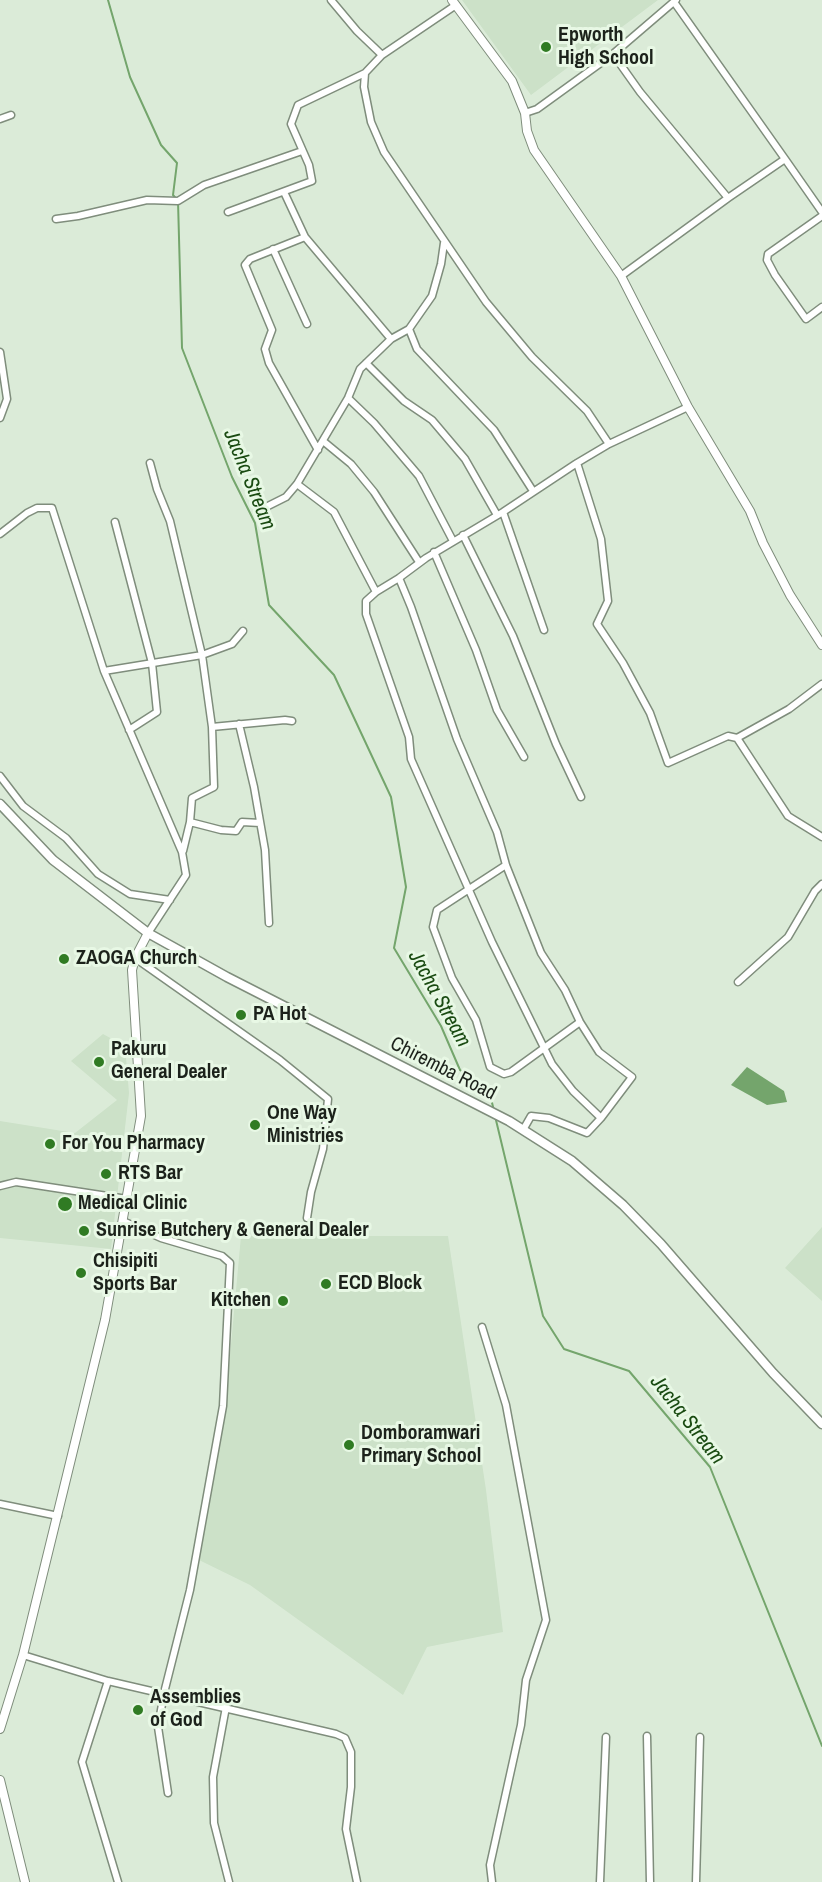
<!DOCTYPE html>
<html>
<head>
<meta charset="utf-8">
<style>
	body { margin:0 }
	canvas { display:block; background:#dbebd8 }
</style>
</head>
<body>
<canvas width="822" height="1882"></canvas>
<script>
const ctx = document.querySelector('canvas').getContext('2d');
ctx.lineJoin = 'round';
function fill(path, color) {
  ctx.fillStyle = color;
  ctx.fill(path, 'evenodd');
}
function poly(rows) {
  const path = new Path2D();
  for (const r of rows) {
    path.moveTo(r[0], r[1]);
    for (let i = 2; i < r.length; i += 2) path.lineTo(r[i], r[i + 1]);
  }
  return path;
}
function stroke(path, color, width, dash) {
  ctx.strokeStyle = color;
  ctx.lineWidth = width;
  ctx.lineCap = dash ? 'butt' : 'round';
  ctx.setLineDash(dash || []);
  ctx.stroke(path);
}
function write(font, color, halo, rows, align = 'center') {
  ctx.font = font + ' "Archivo Narrow",sans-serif';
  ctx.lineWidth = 6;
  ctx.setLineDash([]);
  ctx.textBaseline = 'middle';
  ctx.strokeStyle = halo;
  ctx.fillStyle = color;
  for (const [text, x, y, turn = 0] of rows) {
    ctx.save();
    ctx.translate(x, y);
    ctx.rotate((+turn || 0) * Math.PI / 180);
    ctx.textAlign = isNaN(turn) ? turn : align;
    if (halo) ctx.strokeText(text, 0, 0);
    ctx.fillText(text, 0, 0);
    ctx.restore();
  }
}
const built = poly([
	[462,0,658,0,531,95],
	[103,1034,125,1046,129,1093,111,1249,0,1238,0,1121,75,1133,117,1100,71,1061],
	[822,1227,822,1301,785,1268],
	[241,1236,448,1236,486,1490,503,1632,427,1647,403,1695,250,1585,199,1560,226,1399]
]);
const water = poly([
	[747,1067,784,1091,787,1102,767,1105,731,1085]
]);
const stream = poly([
	[108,0,130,77,161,145,177,163,173,195,178,201,182,348,232,477,255,523,269,605,334,675,391,797,406,887,394,948,441,1026,460,1070,489,1090,494,1111],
	[495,1116,543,1316,564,1349,629,1371,710,1467,822,1746]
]);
const minor = poly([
	[331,0,357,31,382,55,456,5],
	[613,54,640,92,728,198,785,159,674,2],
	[382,55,365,73,364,87,371,122,384,152,486,302,532,357,587,411,609,444],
	[525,113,537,109,613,54,676,0],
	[0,119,11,115],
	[785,159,822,212],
	[284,192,305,237,391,339],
	[228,212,312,181,309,165,291,124,298,105,365,73],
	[822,216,768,254,767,260,775,275,806,319,822,307],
	[56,219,78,216,147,200,178,201,204,185,302,151],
	[305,237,250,259,245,265,272,330,265,349,269,363,318,450],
	[273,249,307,324],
	[621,276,728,198],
	[409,329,417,349,494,430,533,491],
	[0,352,7,399,0,418],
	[366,363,404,401,432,420,465,459,497,515],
	[348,398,374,423,419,476,453,541],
	[323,441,351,464,374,492,419,562],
	[150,463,157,489,170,521,202,655,212,727,214,787,192,798,190,822,183,851],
	[577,463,601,539,608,601,597,624,623,663,650,713,668,763,728,736,737,738,789,709,822,684],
	[297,484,334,512,376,592],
	[262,509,286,497,297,484,348,398,360,369,391,339,409,329,432,296,441,264,444,243],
	[503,512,544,630],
	[115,522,152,663,157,712,129,730],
	[0,534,27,513,37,508,52,508,104,671,182,852,186,875,148,933],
	[463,535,513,636,556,744,581,797],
	[434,552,476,650,497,710,524,757],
	[399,578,411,607,457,739,497,832,506,865,541,953,565,990,580,1022,599,1052,632,1077,601,1118,587,1133,549,1118,531,1116,523,1130],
	[104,671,202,655,232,644,243,631],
	[239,724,254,787,265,850,269,923],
	[212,727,285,720,292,721],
	[737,738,788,816,822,837],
	[0,776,23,806,66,838,98,874,130,894,170,900],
	[190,822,221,830,236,831,242,822,260,823],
	[506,865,437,910,433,927,452,978,476,1020,490,1067,504,1074,511,1072,580,1022],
	[135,958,280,1060,328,1099,323,1149,311,1192,307,1218],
	[738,982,788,937,815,891,822,884],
	[601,1118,573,1091,552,1064,492,942,411,759,409,737,366,614,366,601,376,592,399,578,426,558,503,512,577,463,609,444,688,407],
	[0,1186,16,1182,127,1199],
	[123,1221,161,1238,222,1256,230,1263,223,1406,190,1590,164,1693,158,1727,168,1793],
	[482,1327,506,1405,546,1620,526,1680,521,1725,490,1865,492,1882],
	[0,1504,58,1516],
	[23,1655,108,1681,336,1734,345,1738,351,1752,351,1787,346,1829,357,1882],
	[108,1681,82,1762,118,1882],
	[226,1707,213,1777,214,1823,229,1882],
	[647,1736,650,1882],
	[600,1882,606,1737],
	[696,1882,700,1737]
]);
const tertiary = poly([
	[452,0,512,81,525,113,527,131,534,150,621,276,688,407,750,511,763,543,790,595,822,645],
	[0,1729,23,1655,105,1320,141,1116,132,970,135,958,148,933],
	[0,1780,25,1882]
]);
const secondary = poly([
	[0,804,53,860,148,933,227,977,509,1121,572,1161,623,1205,661,1244,773,1373,822,1424]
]);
const markers = [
	[546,47,6,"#307b23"],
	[64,959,6,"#307b23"],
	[241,1015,6,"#307b23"],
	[99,1062,6,"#307b23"],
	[255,1125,6,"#307b23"],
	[50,1144,6,"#307b23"],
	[106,1174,6,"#307b23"],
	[65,1204,8,"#307b23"],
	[84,1231,6,"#307b23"],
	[81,1273,6,"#307b23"],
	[326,1284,6,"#307b23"],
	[283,1301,6,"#307b23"],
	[349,1445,6,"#307b23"],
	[138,1710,6,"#307b23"]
];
const poiNames = [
	["Epworth",558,36],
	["High School",558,59],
	["ZAOGA Church",76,959],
	["PA Hot",253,1015],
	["Pakuru",111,1050],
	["General Dealer",111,1073],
	["One Way",267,1114],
	["Ministries",267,1137],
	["For You Pharmacy",62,1144],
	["RTS Bar",118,1174],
	["Medical Clinic",78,1204],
	["Sunrise Butchery & General Dealer",96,1231],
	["Chisipiti",93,1262],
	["Sports Bar",93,1285],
	["ECD Block",338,1284],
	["Kitchen",271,1301,"right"],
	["Domboramwari",361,1434],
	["Primary School",361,1457],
	["Assemblies",150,1698],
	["of God",150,1721]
];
const streetNames = [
	["Chiremba Road",443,1069,27]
];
const waterNames = [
	["Jacha Stream",249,480,68],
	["Jacha Stream",439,999,61],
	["Jacha Stream",687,1420,52]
];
fill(built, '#cce1c8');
fill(water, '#74a56c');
stroke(stream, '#74a56c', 2);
stroke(minor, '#7f8d7c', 9);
stroke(tertiary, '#7f8d7c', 10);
stroke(secondary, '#7f8d7c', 11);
stroke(minor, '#fff', 6);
stroke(tertiary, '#fff', 8);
stroke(secondary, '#fff', 8);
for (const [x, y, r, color] of markers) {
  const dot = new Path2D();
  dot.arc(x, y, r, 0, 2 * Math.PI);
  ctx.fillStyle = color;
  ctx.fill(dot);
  stroke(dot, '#e8f8e5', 2);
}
write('bold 20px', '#1c221b', '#e8f8e5', poiNames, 'left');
write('20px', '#1c221b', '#e8f8e5', streetNames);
write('italic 21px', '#1a4b12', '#e8f8e5', waterNames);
</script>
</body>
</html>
